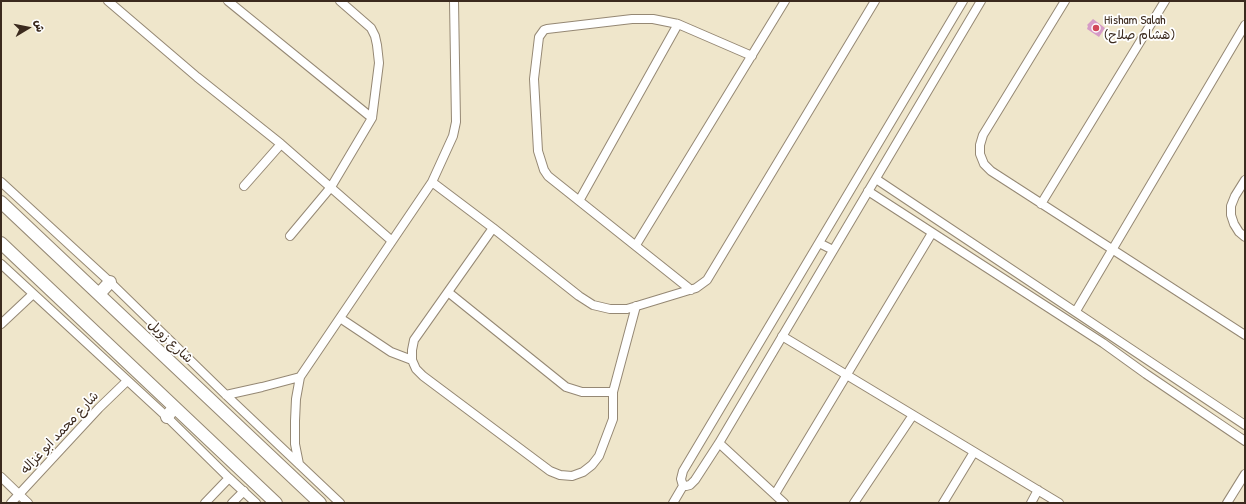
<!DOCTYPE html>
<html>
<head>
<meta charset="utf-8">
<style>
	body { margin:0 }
	#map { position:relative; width:1246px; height:504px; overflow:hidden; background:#efe6cb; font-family:"Patrick Hand","Playpen Sans Arabic",sans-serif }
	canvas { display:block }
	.frame { position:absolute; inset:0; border:2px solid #3b2a1e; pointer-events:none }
	.north { position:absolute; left:8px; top:8px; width:40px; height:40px; -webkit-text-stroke:3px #fff; paint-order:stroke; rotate:80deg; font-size:11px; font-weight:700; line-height:16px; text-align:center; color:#3b2a1e }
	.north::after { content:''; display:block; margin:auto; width:14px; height:18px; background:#3b2a1e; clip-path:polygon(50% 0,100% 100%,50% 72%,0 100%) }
</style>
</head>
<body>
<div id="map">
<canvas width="1246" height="504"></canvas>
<div class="frame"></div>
<div class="north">ش</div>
</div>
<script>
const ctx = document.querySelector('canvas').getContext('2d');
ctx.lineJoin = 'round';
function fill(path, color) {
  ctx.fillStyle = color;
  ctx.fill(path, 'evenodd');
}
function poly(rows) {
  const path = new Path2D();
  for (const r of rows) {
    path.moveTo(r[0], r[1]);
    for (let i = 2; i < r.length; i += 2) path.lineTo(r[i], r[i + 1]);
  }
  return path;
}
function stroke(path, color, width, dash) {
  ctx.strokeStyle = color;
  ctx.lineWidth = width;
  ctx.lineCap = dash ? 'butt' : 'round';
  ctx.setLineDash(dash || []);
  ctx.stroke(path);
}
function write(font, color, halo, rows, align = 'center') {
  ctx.font = font + ' "Patrick Hand","Playpen Sans Arabic",sans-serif';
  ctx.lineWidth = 3.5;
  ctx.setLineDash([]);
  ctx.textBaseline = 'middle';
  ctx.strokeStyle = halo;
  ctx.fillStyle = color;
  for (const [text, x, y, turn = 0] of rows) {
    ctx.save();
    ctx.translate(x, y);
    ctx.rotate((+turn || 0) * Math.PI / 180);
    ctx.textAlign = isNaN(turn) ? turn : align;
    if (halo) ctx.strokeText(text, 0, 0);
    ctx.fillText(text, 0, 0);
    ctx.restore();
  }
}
const building = poly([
	[1093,19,1105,28,1099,37,1087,29,1088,26,1087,25]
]);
const street = poly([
	[108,1,197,77,281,144,392,241],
	[228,1,372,118],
	[1065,1,983,135,980,145,980,154,984,164,991,171,1245,335],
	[876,179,1245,425],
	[1245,180,1235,196,1231,206,1231,215,1234,224,1239,232,1245,237],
	[1,182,110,282,226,395,340,503],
	[432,182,493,228,579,296,593,305,610,309,627,309,696,288,707,280,875,1],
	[244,186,281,144],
	[868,191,1103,343,1146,374,1245,441],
	[579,201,678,24],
	[1041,204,1165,1],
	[493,228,414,340,412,350,412,360,416,369,423,376,550,471,560,475,572,476,583,472,592,465,599,456,613,419,613,392,636,306],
	[290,236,331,187,372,118,379,63,377,45,375,36,371,28,340,1],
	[819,243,833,250],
	[636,245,785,1],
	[1,264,167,417,229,478,256,503],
	[691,290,548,176,544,170,538,151,534,79,539,37,544,30,547,29,632,19,653,19,678,24,752,56],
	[448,292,566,387,582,392,613,392],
	[1076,311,1245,25],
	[340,318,391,352,412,360],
	[1,324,33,294],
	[782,336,1059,503],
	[226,395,262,387,300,377],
	[719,443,784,503],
	[299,464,295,444,295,421,296,399,300,377,432,182,453,136,456,122,454,1],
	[1,477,28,503],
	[683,486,686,486,690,485,695,480,719,443,981,1],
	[775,494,932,233],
	[11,503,99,408,127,381],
	[205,503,229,478],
	[232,503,244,491],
	[673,503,683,486,681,479,683,471,963,1],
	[854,503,913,415],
	[943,503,974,452],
	[1031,503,1038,490],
	[1227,503,1245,474]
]);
const secondary = poly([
	[1,202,320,503],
	[1,243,276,503],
	[99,294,110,282],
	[167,417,174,407]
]);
const markers = [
	[1096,28,4,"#d1495b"]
];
const poiNames = [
	["Hisham Salah",1104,21],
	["(هشام صلاح)",1104,36]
];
const streetNames = [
	["شارع زويل",170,342,43],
	["شارع محمد ابو غزاله",60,433,-47]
];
fill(building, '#d69bc7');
stroke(street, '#958874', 10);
stroke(secondary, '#958874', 14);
stroke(street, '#fff', 8);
stroke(secondary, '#fff', 12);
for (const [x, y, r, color] of markers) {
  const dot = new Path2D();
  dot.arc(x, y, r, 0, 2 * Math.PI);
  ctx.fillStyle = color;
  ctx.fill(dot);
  stroke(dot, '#fff', 1.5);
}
write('13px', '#3b2a1e', '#fff', poiNames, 'left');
write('13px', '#3b2a1e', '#fff', streetNames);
</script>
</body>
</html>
